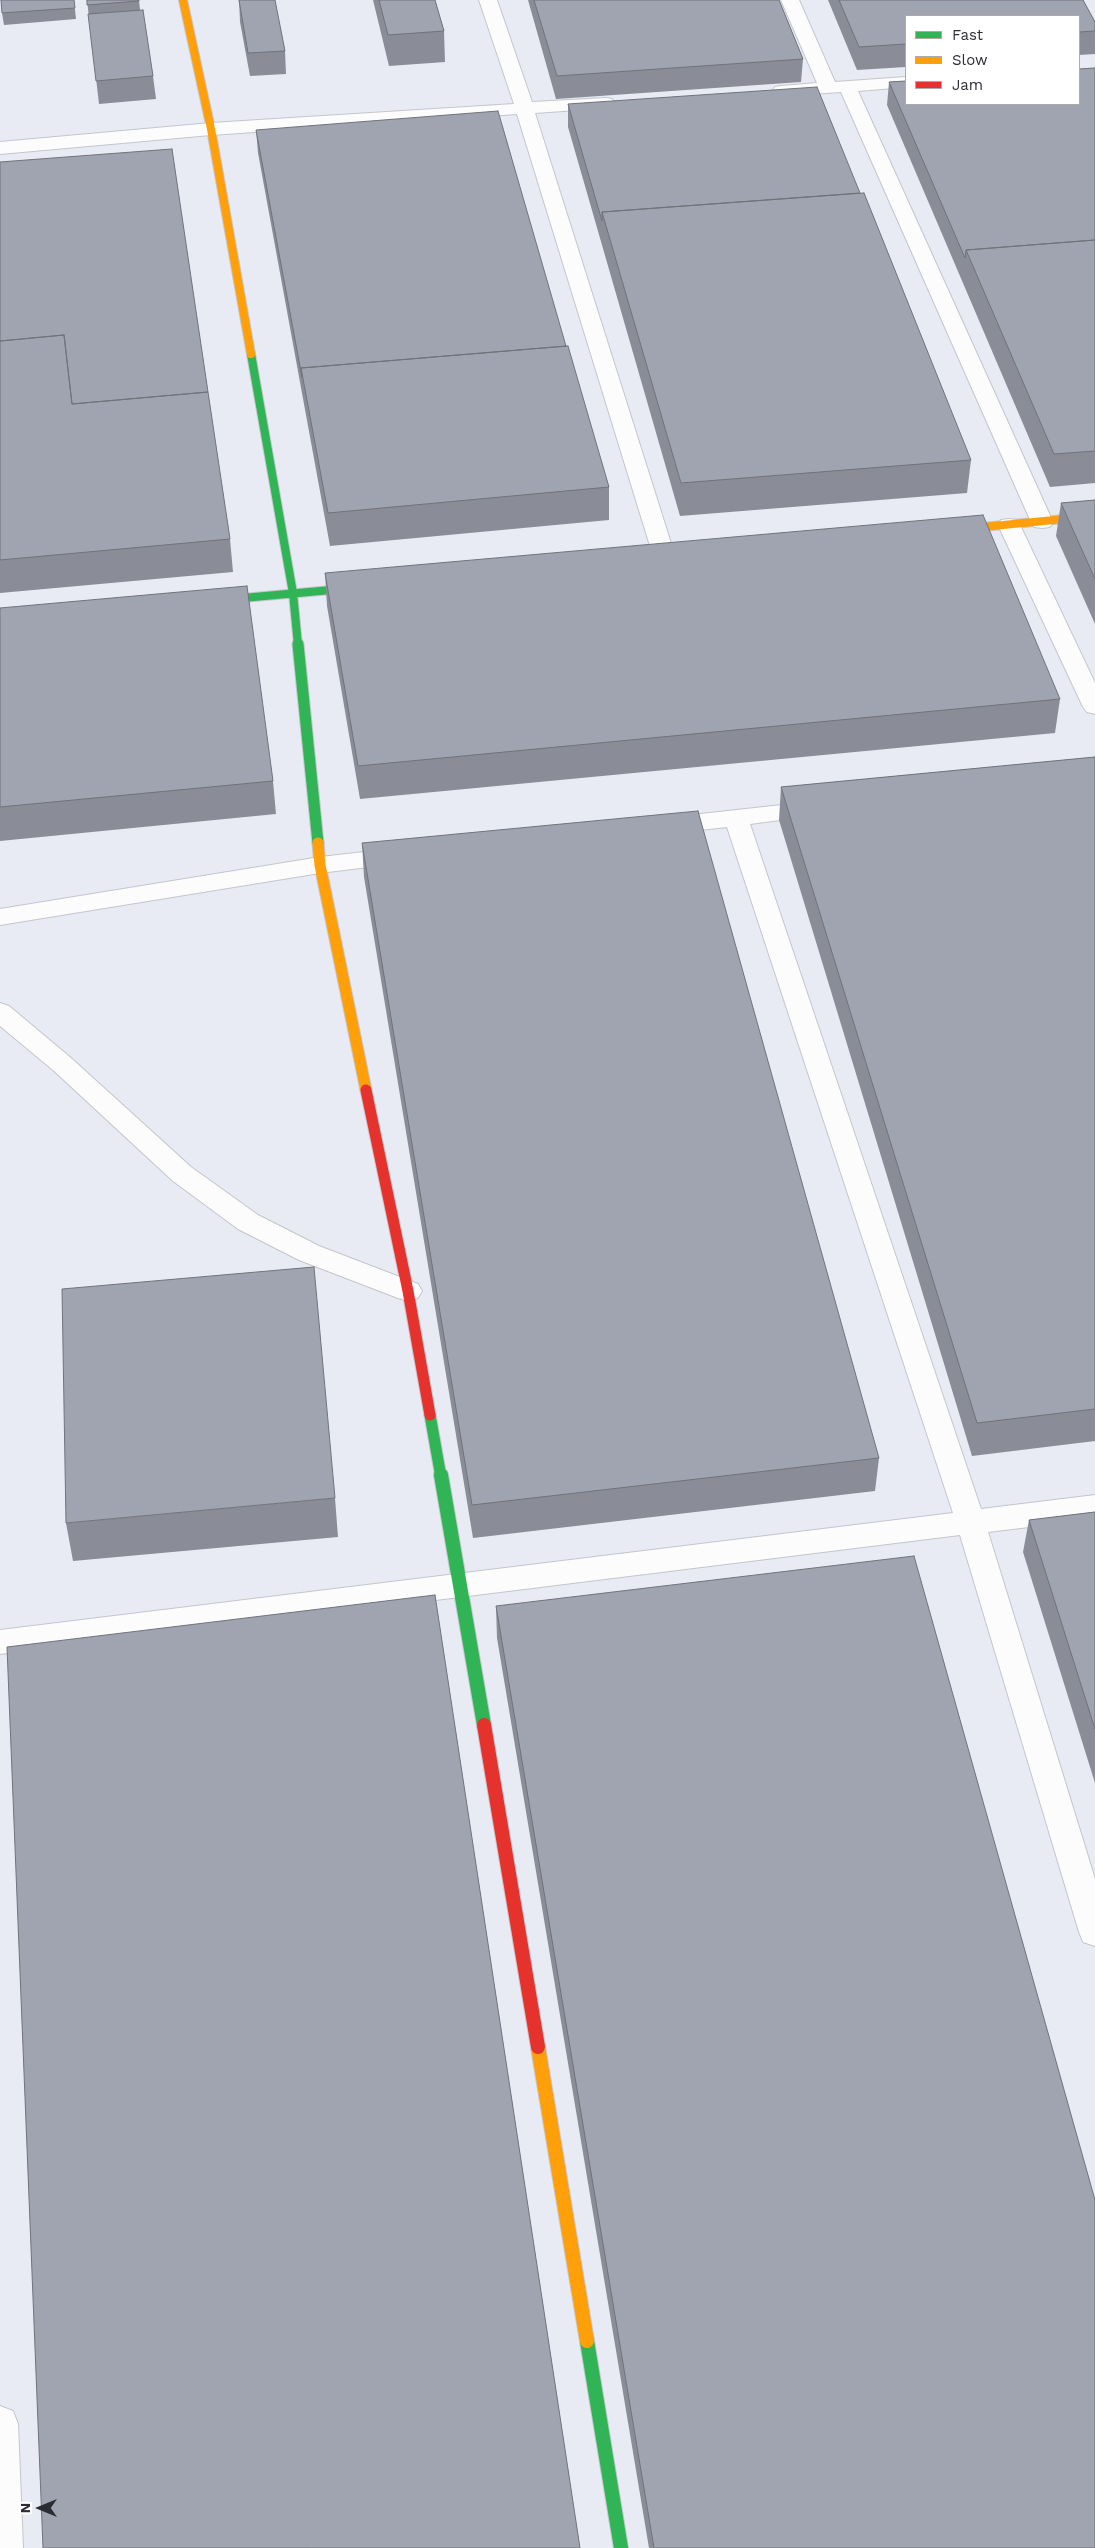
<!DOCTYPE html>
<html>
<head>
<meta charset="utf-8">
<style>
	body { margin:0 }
	#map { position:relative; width:1095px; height:2548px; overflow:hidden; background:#e8ebf4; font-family:"Work Sans",sans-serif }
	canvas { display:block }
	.legend { position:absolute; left:905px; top:15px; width:175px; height:90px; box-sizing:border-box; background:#fff; border:1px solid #ababae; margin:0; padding:6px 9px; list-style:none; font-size:15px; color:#2c2d34 }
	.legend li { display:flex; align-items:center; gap:10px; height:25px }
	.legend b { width:25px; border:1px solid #ababae }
	.north { position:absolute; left:15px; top:2483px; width:50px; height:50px; -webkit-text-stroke:4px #fff; paint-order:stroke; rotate:270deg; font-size:14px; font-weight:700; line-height:20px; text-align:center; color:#2c2d34 }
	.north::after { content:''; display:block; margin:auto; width:18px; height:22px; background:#2c2d34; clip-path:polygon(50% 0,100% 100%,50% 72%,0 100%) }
</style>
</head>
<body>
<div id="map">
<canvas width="1095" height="2548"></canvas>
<ul class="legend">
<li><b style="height:6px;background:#30b455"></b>Fast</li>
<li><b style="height:6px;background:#ff9f0a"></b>Slow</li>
<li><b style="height:6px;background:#e5322d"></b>Jam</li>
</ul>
<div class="north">N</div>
</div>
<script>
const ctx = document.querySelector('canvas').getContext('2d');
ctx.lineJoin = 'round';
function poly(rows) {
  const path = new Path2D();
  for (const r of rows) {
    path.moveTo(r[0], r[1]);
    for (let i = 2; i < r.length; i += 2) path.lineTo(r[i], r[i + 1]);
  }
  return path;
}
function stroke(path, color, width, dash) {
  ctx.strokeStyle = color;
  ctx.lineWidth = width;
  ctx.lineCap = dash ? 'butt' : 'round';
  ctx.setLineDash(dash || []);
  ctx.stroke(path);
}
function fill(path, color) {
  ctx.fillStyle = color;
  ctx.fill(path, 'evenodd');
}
const street = poly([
	[479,0,497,0,532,102,606,98,612,99,615,103,612,107,606,108,535,113,676,559,673,564,665,566,657,564,654,559,517,114,211,135,0,154,0,142,211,123,514,104,479,0],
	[781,0,799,0,835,82,906,77,906,87,858,91,1053,522,1050,527,1042,528,1034,527,1031,522,841,92,781,96,775,95,772,91,775,87,781,86,817,83,781,0],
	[1009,519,1017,520,1020,525,1095,683,1095,714,1087,712,1083,707,998,525,1001,520,1009,519],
	[818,801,826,804,830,809,826,814,750,824,981,1509,1095,1495,1095,1519,988,1532,1095,1879,1095,1946,1083,1942,1079,1932,960,1535,0,1654,0,1630,953,1513,727,827,664,834,656,831,652,826,656,821,664,818,818,801],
	[400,848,409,850,412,856,409,862,320,873,0,925,0,909,320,857,400,848],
	[0,1003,9,1006,71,1058,191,1167,258,1215,319,1246,418,1284,422,1291,418,1298,408,1301,398,1298,299,1260,238,1229,173,1181,53,1070,0,1026,0,1003],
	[0,2406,13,2411,18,2424,23,2548,0,2548,0,2406]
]);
const fastFar2 = poly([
	[251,354,293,593,298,645],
	[210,601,364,587]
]);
const fastFar1 = poly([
	[298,644,318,843],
	[430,1415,441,1477]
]);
const fast = poly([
	[441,1475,484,1725],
	[587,2341,621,2548]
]);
const slowFar2 = poly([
	[183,0,211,129,251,354],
	[952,530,1095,516]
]);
const slowFar1 = poly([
	[318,843,320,865,366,1090]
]);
const slow = poly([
	[538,2047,587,2341]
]);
const jamFar1 = poly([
	[366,1090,408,1291,430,1415]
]);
const jam = poly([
	[484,1725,538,2047]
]);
const wall = poly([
	[74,0,76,19,4,25,2,13],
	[87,0,139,0,140,10,153,76,156,99,99,104],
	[239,0,285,51,286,74,250,76,240,22],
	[373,0,435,0,444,31,445,62,389,66],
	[528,0,779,0,803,59,801,82,556,99],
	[828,0,1083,0,1095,22,1095,54,1079,55,1079,16,906,16,906,67,857,70],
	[1095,68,1095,483,1050,487,887,105,889,82],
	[568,104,860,193,971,460,967,493,680,516,568,127],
	[256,130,566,346,609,487,609,520,330,546,258,153],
	[0,162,230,539,233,572,0,593],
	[1095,500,1095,624,1056,536,1061,503],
	[325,573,1060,699,1055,733,360,799,327,606],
	[0,608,273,781,276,814,0,841],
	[1095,757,1095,1441,972,1456,779,820,781,787],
	[362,843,879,1458,875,1491,473,1538,364,877],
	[335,1498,338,1537,73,1561,66,1523],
	[1095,1512,1095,1783,1023,1552,1029,1520],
	[496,1606,1095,2548,649,2548,497,1638]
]);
const building = poly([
	[1,0,74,0,75,8,2,13,1,0],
	[87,0,139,0,139,1,87,5,87,0],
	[239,0,275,0,285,51,248,53,239,0],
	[379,0,435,0,444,31,388,35,379,0],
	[534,0,779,0,803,59,557,76,534,0],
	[839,0,1083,0,1095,22,1095,31,1079,32,1079,16,906,16,906,44,859,47,839,0],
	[143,10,153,76,96,81,88,14,143,10],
	[1095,68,1095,240,966,250,965,258,889,82,906,81,906,104,1079,104,1079,69,1095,68],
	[817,87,860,193,602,212,602,221,568,104,817,87],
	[498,111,566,346,301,368,302,377,256,130,498,111],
	[172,149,208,392,72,404,64,335,0,341,0,162,172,149],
	[864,193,971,460,681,483,602,212,864,193],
	[1095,240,1095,451,1054,454,966,250,1095,240],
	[64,335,72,404,208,392,230,539,0,560,0,341,64,335],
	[568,346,609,487,328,513,301,368,568,346],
	[1095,500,1095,579,1061,503,1095,500],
	[983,515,1060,699,358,766,325,573,983,515],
	[247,586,273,781,0,807,0,608,247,586],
	[1095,757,1095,1409,977,1423,781,787,1095,757],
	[698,811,879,1458,472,1505,362,843,698,811],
	[314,1267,335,1498,66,1523,62,1289,314,1267],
	[1095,1512,1095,1729,1029,1520,1095,1512],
	[914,1556,1095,2200,1095,2548,654,2548,496,1606,914,1556],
	[435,1595,580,2548,43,2548,7,1647,435,1595]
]);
stroke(street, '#c4c6cc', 2);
stroke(fastFar2, '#c4c6cc', 10);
stroke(fastFar1, '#c4c6cc', 13);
stroke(fast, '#c4c6cc', 16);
stroke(slowFar2, '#c4c6cc', 10);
stroke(slowFar1, '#c4c6cc', 13);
stroke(slow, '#c4c6cc', 16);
stroke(jamFar1, '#c4c6cc', 13);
stroke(jam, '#c4c6cc', 16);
fill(street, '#fcfcfd');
stroke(fastFar2, '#30b455', 8);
stroke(fastFar1, '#30b455', 11);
stroke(fast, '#30b455', 14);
stroke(slowFar2, '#ff9f0a', 8);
stroke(slowFar1, '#ff9f0a', 11);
stroke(slow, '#ff9f0a', 14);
stroke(jamFar1, '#e5322d', 11);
stroke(jam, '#e5322d', 14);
fill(wall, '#8a8d97');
fill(building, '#a0a4b0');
stroke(building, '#70737b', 1);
</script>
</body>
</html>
